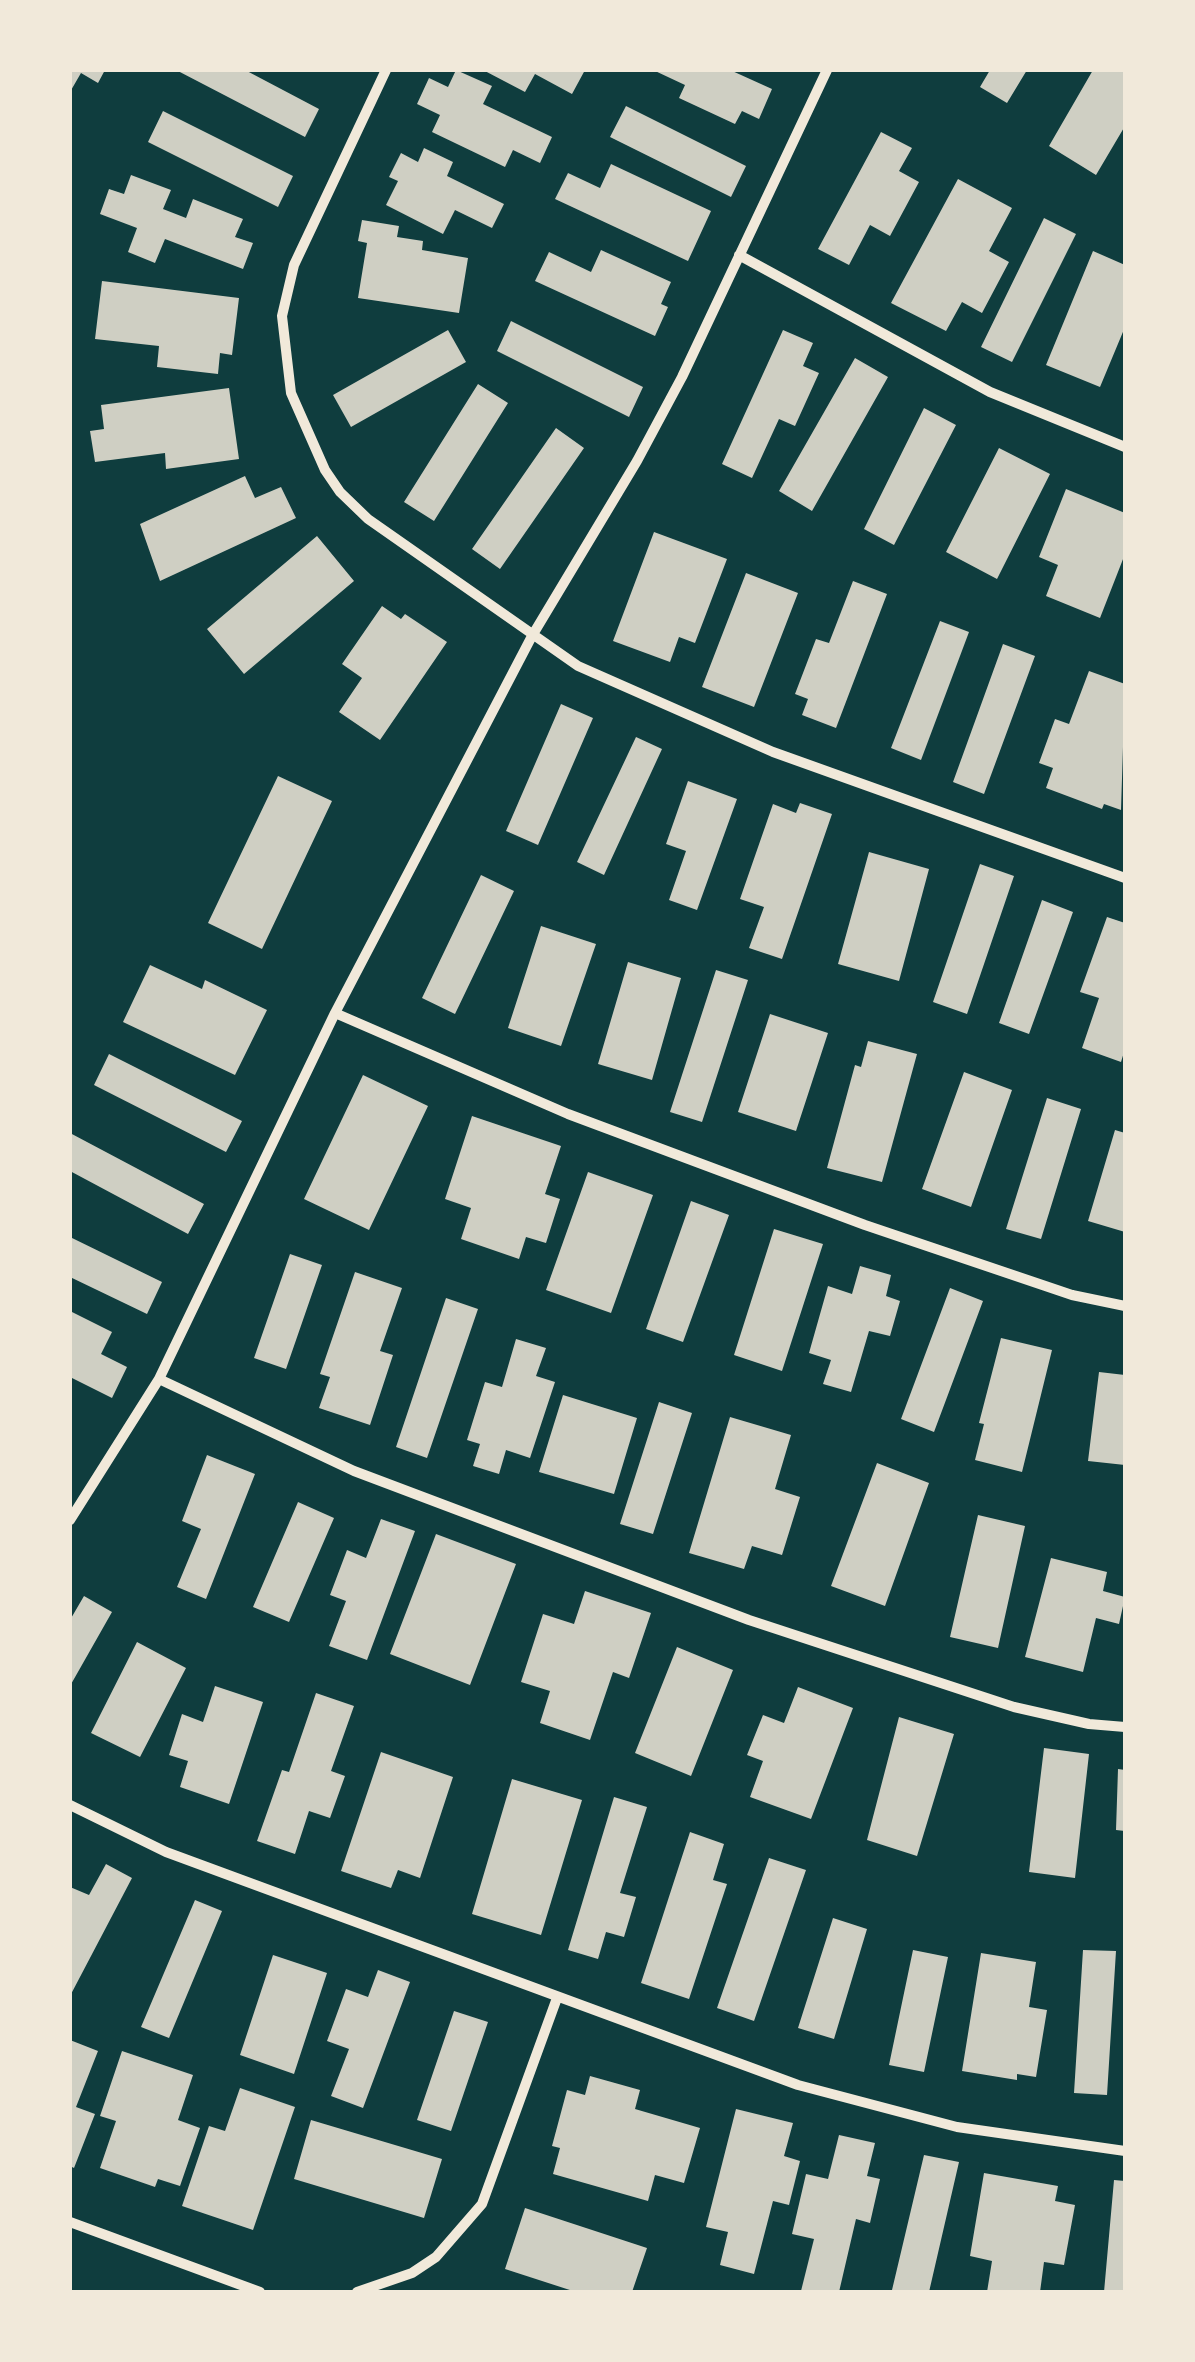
<!DOCTYPE html>
<html>
<head>
<meta charset="utf-8">
<style>
	body { margin:0 }
	#map { position:relative; width:1195px; height:2362px; overflow:hidden; background:#0f3d3e; font-family:"Work Sans",sans-serif }
	canvas { display:block }
	.frame { position:absolute; inset:0; border:72px solid #f1e9da; pointer-events:none }
</style>
</head>
<body>
<div id="map">
<canvas width="1195" height="2362"></canvas>
<div class="frame"></div>
</div>
<script>
const ctx = document.querySelector('canvas').getContext('2d');
ctx.lineJoin = 'round';
function fill(path, color) {
  ctx.fillStyle = color;
  ctx.fill(path, 'evenodd');
}
function poly(rows) {
  const path = new Path2D();
  for (const r of rows) {
    path.moveTo(r[0], r[1]);
    for (let i = 2; i < r.length; i += 2) path.lineTo(r[i], r[i + 1]);
  }
  return path;
}
function stroke(path, color, width, dash) {
  ctx.strokeStyle = color;
  ctx.lineWidth = width;
  ctx.lineCap = dash ? 'butt' : 'round';
  ctx.setLineDash(dash || []);
  ctx.stroke(path);
}
const building = poly([
	[70,70,105,70,98,83,81,73,70,92],
	[176,70,245,70,319,109,305,137],
	[456,70,492,86,483,104,552,137,540,163,513,150,505,167,432,132,440,115,417,104,429,78,448,87],
	[483,70,585,70,572,94,535,74,525,92],
	[653,70,730,70,772,89,759,119,742,111,735,124,679,98,685,85],
	[990,70,1027,70,1007,103,980,87],
	[1093,70,1125,70,1125,126,1096,175,1049,146],
	[626,106,746,166,731,197,610,137],
	[163,111,293,176,278,207,148,142],
	[881,132,912,148,899,171,919,182,890,236,870,225,849,265,818,249],
	[424,148,453,162,447,176,504,204,492,228,455,210,443,234,386,205,398,181,389,177,401,153,418,162],
	[611,164,711,211,688,261,555,199,568,173,600,188],
	[131,175,171,190,163,209,186,218,193,199,243,219,235,237,253,243,243,269,165,239,155,263,128,252,137,228,100,214,109,189,124,194],
	[958,179,1012,208,989,251,1009,262,982,313,962,302,946,331,891,303],
	[1044,218,1076,234,1012,362,981,347],
	[362,220,399,226,397,237,423,241,422,250,468,258,459,313,358,298,367,243,358,241],
	[601,250,671,282,661,304,668,307,655,336,535,281,549,252,591,272],
	[1093,251,1125,265,1125,327,1100,387,1046,365],
	[102,281,239,298,232,355,220,353,218,374,157,367,159,346,95,339],
	[511,321,643,387,629,417,497,351],
	[448,330,466,362,351,427,333,395],
	[783,330,813,343,803,366,819,373,795,426,779,419,752,478,722,464],
	[855,358,888,377,812,511,779,491],
	[478,384,508,403,434,521,404,502],
	[229,388,239,459,166,469,165,453,95,462,90,431,104,429,101,405],
	[924,408,956,425,894,545,864,529],
	[556,428,584,448,500,569,472,549],
	[999,448,1050,474,997,579,946,552],
	[245,476,255,498,281,487,296,518,160,581,140,524],
	[1066,489,1125,513,1125,554,1100,618,1046,596,1058,565,1039,557],
	[654,532,727,559,695,643,679,637,670,662,613,641],
	[317,536,354,581,244,674,207,629],
	[746,573,798,593,754,707,702,687],
	[853,581,887,594,836,728,802,715,808,699,795,694,816,639,829,643],
	[382,606,401,619,405,614,447,642,380,740,339,712,362,678,342,664],
	[940,621,969,632,921,760,891,748],
	[1003,644,1035,656,984,794,953,782],
	[1089,671,1125,684,1121,810,1104,804,1102,809,1046,788,1053,768,1039,763,1055,719,1069,724],
	[561,704,593,718,538,845,506,831],
	[636,737,662,749,604,875,577,862],
	[278,776,332,801,262,949,208,923],
	[688,781,737,799,697,910,669,900,686,851,666,844],
	[800,803,832,814,782,959,749,948,764,907,740,899,773,804,796,813],
	[869,852,929,869,899,981,838,964],
	[980,864,1014,876,967,1014,933,1002],
	[481,875,514,891,455,1014,422,998],
	[1042,900,1073,912,1029,1034,999,1023],
	[1107,917,1125,923,1125,1049,1121,1062,1082,1048,1099,998,1080,992],
	[541,926,596,944,561,1046,508,1028],
	[628,962,681,978,652,1080,598,1064],
	[150,965,202,989,205,980,267,1010,235,1075,123,1022],
	[716,970,748,980,702,1122,670,1112],
	[770,1014,828,1033,796,1131,738,1112],
	[868,1041,917,1054,882,1182,827,1168,855,1065,861,1067],
	[109,1054,242,1121,226,1152,94,1085],
	[964,1072,1012,1090,971,1207,922,1189],
	[363,1075,428,1106,369,1230,304,1199],
	[1047,1098,1081,1109,1041,1239,1006,1229],
	[472,1116,561,1146,545,1194,560,1199,546,1243,526,1237,519,1259,461,1239,471,1208,445,1199],
	[1115,1130,1125,1133,1125,1232,1088,1221],
	[70,1133,204,1204,188,1234,70,1171],
	[588,1172,653,1195,611,1313,546,1290],
	[691,1201,729,1215,683,1342,646,1329],
	[774,1229,823,1244,782,1371,734,1355],
	[70,1237,162,1282,147,1314,70,1277],
	[290,1254,322,1265,286,1369,254,1358],
	[860,1266,891,1275,886,1296,900,1301,890,1336,869,1331,851,1392,823,1384,831,1360,809,1353,828,1286,852,1294],
	[355,1272,402,1288,380,1351,393,1355,370,1425,319,1408,330,1377,320,1374],
	[950,1288,983,1301,934,1432,901,1419],
	[446,1298,478,1309,427,1458,396,1447],
	[70,1311,112,1332,101,1354,127,1367,112,1398,70,1377],
	[1001,1338,1052,1350,1022,1472,975,1460,984,1424,979,1423],
	[516,1339,546,1348,536,1376,555,1382,530,1458,506,1450,499,1474,473,1466,480,1444,467,1440,485,1382,502,1387],
	[1099,1372,1125,1375,1125,1465,1088,1461],
	[563,1395,637,1418,614,1494,539,1472],
	[659,1402,692,1413,653,1534,620,1524],
	[730,1417,791,1435,775,1489,800,1497,782,1555,752,1546,744,1569,689,1553],
	[207,1455,255,1474,206,1599,177,1587,201,1529,182,1521],
	[877,1463,929,1483,885,1606,831,1586],
	[298,1502,334,1518,289,1622,253,1607],
	[978,1515,1025,1526,998,1648,950,1637],
	[381,1519,415,1531,367,1660,329,1646,346,1601,330,1595,347,1550,366,1558],
	[436,1534,516,1564,470,1685,390,1654],
	[1051,1558,1107,1572,1103,1591,1125,1597,1119,1624,1096,1618,1083,1672,1025,1657],
	[585,1591,651,1613,629,1678,613,1672,590,1740,540,1723,550,1691,521,1682,543,1614,574,1624],
	[84,1596,112,1612,70,1686,70,1620],
	[137,1642,186,1668,140,1757,91,1733],
	[677,1647,733,1670,691,1776,635,1753],
	[215,1686,263,1702,229,1804,180,1787,188,1761,169,1755,182,1714,203,1722],
	[798,1687,853,1708,811,1819,750,1797,763,1761,747,1755,763,1715,784,1723],
	[316,1693,354,1706,331,1771,345,1776,330,1818,309,1811,295,1854,257,1841,282,1770,289,1772],
	[899,1717,954,1734,917,1856,867,1840],
	[1044,1748,1089,1754,1075,1878,1029,1872],
	[381,1752,453,1777,420,1878,398,1870,391,1888,341,1871],
	[1118,1769,1125,1770,1125,1831,1116,1830],
	[512,1779,582,1800,541,1935,472,1914],
	[614,1797,647,1807,620,1893,636,1897,624,1937,606,1932,598,1959,568,1950],
	[690,1832,724,1844,713,1880,727,1884,689,1999,641,1983],
	[769,1858,806,1870,754,2021,717,2008],
	[106,1864,132,1878,70,1996,70,1887,89,1895],
	[195,1900,222,1911,169,2038,141,2027],
	[833,1918,867,1929,834,2039,798,2028],
	[913,1950,948,1957,924,2072,889,2065],
	[1083,1950,1116,1951,1107,2095,1074,2093],
	[981,1953,1036,1962,1029,2007,1047,2010,1036,2077,1017,2074,1017,2080,962,2071],
	[273,1955,327,1973,294,2074,240,2055],
	[378,1970,410,1982,363,2108,331,2096,349,2049,327,2041,346,1989,368,1997],
	[454,2011,488,2022,451,2131,417,2120],
	[70,2040,98,2051,76,2107,95,2114,74,2168,70,2166],
	[122,2051,193,2075,178,2120,200,2128,180,2186,158,2179,155,2187,100,2168,116,2121,100,2116],
	[590,2076,640,2090,635,2109,700,2128,684,2183,655,2175,648,2201,553,2174,560,2148,552,2146,567,2090,585,2095],
	[240,2088,295,2107,253,2230,182,2206,209,2126,225,2131],
	[736,2109,793,2123,784,2156,800,2161,789,2205,773,2201,754,2274,720,2265,728,2232,706,2227],
	[311,2120,442,2159,424,2218,294,2179],
	[839,2135,875,2143,867,2176,880,2179,870,2223,856,2219,839,2292,807,2292,801,2291,814,2239,792,2234,806,2174,828,2179],
	[924,2155,959,2162,929,2292,901,2292,892,2290],
	[984,2173,1058,2186,1055,2201,1075,2205,1064,2265,1044,2262,1040,2292,987,2292,992,2261,970,2256],
	[1114,2180,1125,2181,1125,2292,1104,2292],
	[525,2208,647,2248,632,2292,576,2292,505,2269]
]);
const minor = poly([
	[386,70,294,265,282,316,291,393,325,470,340,492,368,519,578,666,773,752,1125,878],
	[739,255,990,392,1125,447],
	[335,1013,568,1114,865,1225,1072,1295,1125,1306],
	[159,1379,354,1471,749,1620,1014,1707,1089,1724,1125,1727],
	[70,1520,159,1379,335,1013,532,636,637,461,682,377,827,70],
	[70,1805,166,1852,798,2085,957,2127,1125,2151],
	[70,2222,260,2292],
	[357,2292,412,2273,436,2257,482,2204,557,1998]
]);
fill(building, '#cfcfc3');
stroke(minor, '#f1e9da', 10);
</script>
</body>
</html>
